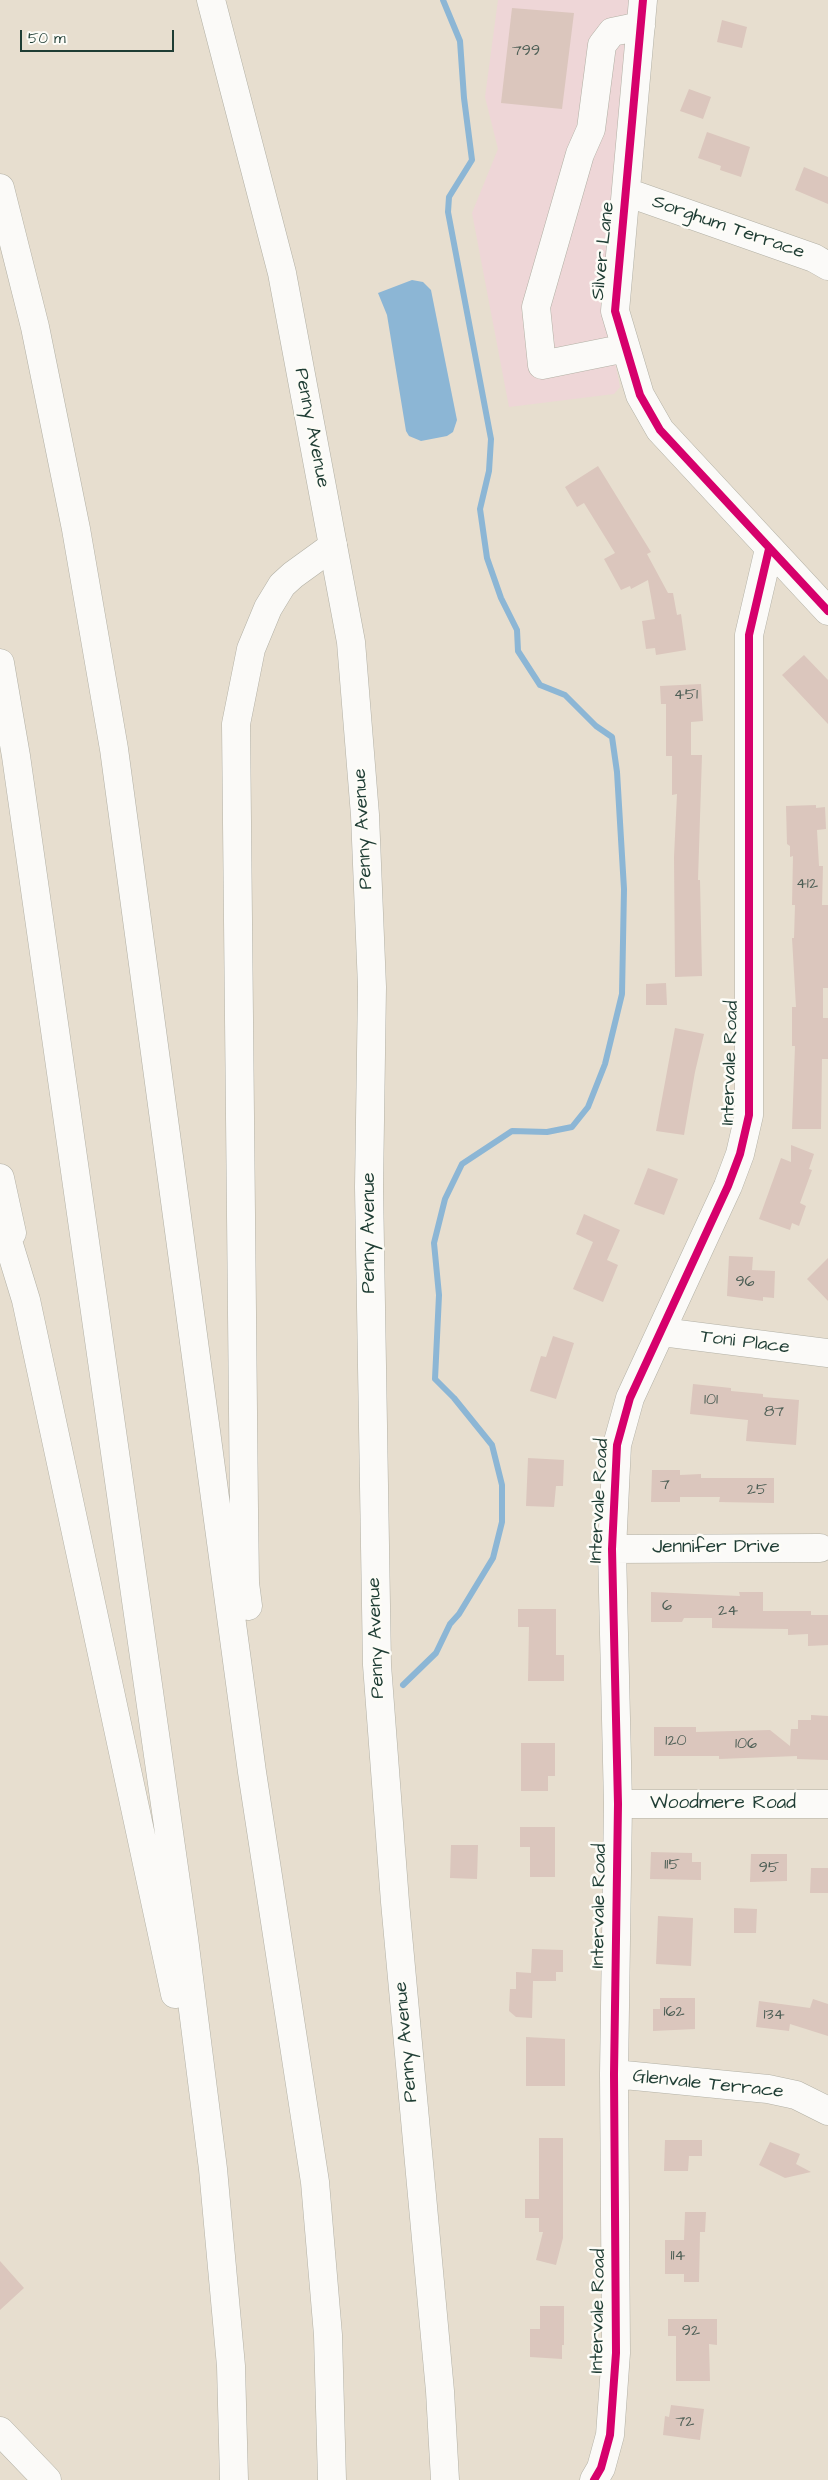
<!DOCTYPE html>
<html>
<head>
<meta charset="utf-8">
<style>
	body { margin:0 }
	#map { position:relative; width:828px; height:2480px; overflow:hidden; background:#e7decf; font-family:"Architects Daughter",sans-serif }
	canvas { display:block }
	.scale { position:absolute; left:20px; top:30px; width:154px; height:22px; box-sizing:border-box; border:2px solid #1f3d34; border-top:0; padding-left:6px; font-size:15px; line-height:18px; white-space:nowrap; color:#1f3d34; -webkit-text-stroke:4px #fdfcf7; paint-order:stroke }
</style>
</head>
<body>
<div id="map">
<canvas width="828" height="2480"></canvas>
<div class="scale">50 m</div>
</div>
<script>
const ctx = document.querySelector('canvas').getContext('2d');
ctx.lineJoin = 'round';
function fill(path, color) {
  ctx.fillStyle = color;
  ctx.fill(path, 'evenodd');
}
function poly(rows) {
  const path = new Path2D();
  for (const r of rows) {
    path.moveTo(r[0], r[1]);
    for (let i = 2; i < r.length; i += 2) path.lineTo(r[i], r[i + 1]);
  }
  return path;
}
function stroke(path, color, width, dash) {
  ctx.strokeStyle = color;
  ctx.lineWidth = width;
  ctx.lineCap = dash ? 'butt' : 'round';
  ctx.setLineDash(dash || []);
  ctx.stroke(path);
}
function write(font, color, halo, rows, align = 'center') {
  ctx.font = font + ' "Architects Daughter",sans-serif';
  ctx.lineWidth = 5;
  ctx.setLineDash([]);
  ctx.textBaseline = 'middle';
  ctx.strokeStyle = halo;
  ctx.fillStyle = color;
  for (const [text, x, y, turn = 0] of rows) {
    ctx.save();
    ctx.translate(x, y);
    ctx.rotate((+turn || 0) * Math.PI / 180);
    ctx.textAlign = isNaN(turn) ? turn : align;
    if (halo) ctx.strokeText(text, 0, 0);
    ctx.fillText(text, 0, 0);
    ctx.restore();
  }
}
const built = poly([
	[498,0,633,0,602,297,620,387,614,394,509,407,472,213,498,149,485,97]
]);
const water = poly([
	[412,280,423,282,431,290,457,420,453,432,447,436,421,441,409,436,406,431,387,315,378,293]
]);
const stream = poly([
	[403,1685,436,1653,450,1624,459,1614,493,1558,502,1522,502,1485,492,1445,454,1398,435,1379,439,1295,434,1243,445,1199,462,1164,512,1131,547,1132,572,1127,588,1107,605,1064,622,994,624,889,617,772,612,737,596,726,565,695,540,685,518,651,517,630,501,598,487,558,480,509,489,471,491,439,448,212,449,197,472,160,464,98,460,41,443,0]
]);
const building = poly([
	[512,8,574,13,562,109,501,103],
	[722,20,747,27,742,48,717,42],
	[689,89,711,97,703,119,680,111],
	[707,132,750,147,741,177,720,170,721,166,698,158],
	[804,167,828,177,828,204,795,190],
	[598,466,651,552,647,554,668,593,673,593,677,615,681,614,686,650,656,655,655,648,646,649,642,621,655,619,648,580,631,589,630,586,621,590,604,559,615,553,584,503,577,507,565,487],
	[804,655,828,680,828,724,782,675],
	[701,684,703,721,691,722,691,755,702,755,698,880,700,880,702,976,675,977,674,857,677,794,672,795,672,756,666,756,666,704,661,704,660,686],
	[816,805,816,808,825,807,826,829,817,830,819,866,823,866,822,905,828,905,828,988,823,988,823,1018,828,1018,828,1059,822,1059,821,1129,792,1129,795,1046,792,1046,792,1007,796,1007,792,938,794,938,795,905,792,905,793,856,790,857,790,846,787,844,786,806],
	[666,983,667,1005,646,1005,646,984],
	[675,1028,704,1034,695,1072,684,1135,656,1131],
	[791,1145,814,1154,809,1169,812,1170,800,1203,806,1206,799,1226,792,1223,790,1230,759,1219,781,1158,791,1162],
	[648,1168,678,1179,664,1215,634,1204],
	[584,1214,620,1230,607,1260,618,1265,603,1302,573,1289,593,1242,576,1234],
	[729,1256,753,1257,752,1270,775,1271,774,1298,763,1297,763,1301,727,1296],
	[828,1258,828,1301,807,1279],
	[553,1336,574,1343,556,1399,530,1391,541,1356,546,1357],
	[693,1384,731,1388,731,1391,763,1394,763,1397,799,1400,796,1445,746,1441,748,1420,690,1414],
	[528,1458,564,1460,563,1486,556,1486,554,1507,526,1506],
	[652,1470,680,1470,680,1475,701,1474,701,1478,774,1478,774,1503,719,1502,720,1497,680,1497,680,1502,651,1502],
	[651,1592,740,1596,739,1592,763,1592,763,1611,811,1611,811,1615,828,1615,828,1645,808,1646,808,1634,788,1635,788,1629,712,1628,712,1618,684,1618,682,1622,651,1622],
	[518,1609,556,1609,556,1655,564,1655,564,1681,528,1681,529,1627,518,1627],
	[811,1715,828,1716,828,1760,797,1759,797,1756,719,1759,719,1756,654,1756,654,1727,696,1727,696,1732,770,1730,790,1746,791,1729,798,1729,798,1720,811,1720],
	[521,1743,555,1743,555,1776,548,1776,548,1791,521,1791],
	[520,1827,555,1827,555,1877,530,1877,530,1847,520,1847],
	[451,1845,478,1845,477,1879,450,1878],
	[651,1852,692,1853,692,1862,701,1862,701,1880,650,1879],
	[751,1854,787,1854,787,1881,750,1882],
	[811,1868,828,1868,828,1893,810,1893],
	[734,1908,757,1909,756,1933,734,1933],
	[658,1916,693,1918,691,1966,656,1964],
	[532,1949,563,1950,563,1972,556,1972,556,1981,533,1981,532,2018,516,2017,509,2011,510,1989,516,1989,516,1972,531,1973],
	[660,1998,695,1998,695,2029,653,2031,653,2009,660,2009],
	[813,1999,828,2004,828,2036,790,2024,789,2031,756,2027,759,2001,810,2008],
	[526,2037,565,2039,565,2086,526,2086],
	[539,2138,563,2138,563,2238,556,2265,536,2260,543,2232,539,2232,539,2218,525,2218,525,2199,539,2199],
	[665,2140,702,2140,702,2156,689,2156,688,2171,664,2171],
	[770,2142,800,2154,796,2164,811,2172,785,2178,759,2165],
	[685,2212,706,2212,705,2232,700,2232,699,2282,684,2282,684,2274,665,2274,665,2240,684,2240],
	[0,2261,24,2288,0,2310],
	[540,2306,564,2306,564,2345,562,2345,562,2359,530,2357,530,2329,540,2329],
	[668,2319,717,2319,717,2345,709,2344,710,2381,676,2381,676,2336,668,2336],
	[671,2405,704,2409,700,2440,663,2435,665,2416,669,2417]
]);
const minor = poly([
	[643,0,615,311,640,395,660,430,828,611],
	[626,192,814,258,828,266],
	[626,348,542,365,536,307,580,154,591,129,602,45,612,32,641,26],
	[662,1332,828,1353],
	[612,1549,820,1548],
	[618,1804,828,1804],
	[614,2074,768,2089,796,2095,828,2111],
	[594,2480,601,2468,610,2435,616,2353,614,2074,618,1804,612,1549,617,1445,630,1398,728,1186,740,1154,749,1115,749,635,769,549]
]);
const major = poly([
	[211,0,282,273,351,642,365,815,372,987,369,1187,377,1665,395,1902,440,2391,445,2480],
	[0,2431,47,2480]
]);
const highway = poly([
	[0,188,35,327,76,529,114,749,252,1772,315,2182,328,2335,332,2480],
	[0,663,16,756,184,1938,213,2169,231,2366,234,2480],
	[0,1178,12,1233],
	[0,1215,26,1300,175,1994],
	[248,1606,245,1583,244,1509,236,724,251,649,268,608,282,585,293,575,333,546]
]);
const cycleway = poly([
	[643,0,615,311,640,395,660,430,828,611],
	[594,2480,601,2468,610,2435,616,2353,614,2074,618,1804,612,1549,617,1445,630,1398,728,1186,740,1154,749,1115,749,635,769,549]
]);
const numberNames = [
	["799",526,52],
	["451",686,696],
	["412",807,885],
	["96",745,1283],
	["101",711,1401],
	["87",774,1413],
	["7",665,1486],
	["25",757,1491],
	["6",667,1607],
	["24",728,1612],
	["120",676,1742],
	["106",746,1745],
	["115",672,1866],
	["95",769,1869],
	["162",674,2013],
	["134",774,2016],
	["114",678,2257],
	["92",691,2332],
	["72",685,2423]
];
const streetNames = [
	["Sorghum Terrace",728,228,19],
	["Silver Lane",604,251,-84],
	["Penny Avenue",311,428,79],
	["Penny Avenue",364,829,-93],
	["Intervale Road",731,1063,-88],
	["Penny Avenue",370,1233,-90],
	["Toni Place",745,1343,7],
	["Intervale Road",600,1501,-87],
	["Jennifer Drive",716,1548],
	["Penny Avenue",377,1638,-92],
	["Woodmere Road",723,1804],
	["Intervale Road",600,1906,-89],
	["Penny Avenue",407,2042,-95],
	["Glenvale Terrace",708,2085,6],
	["Intervale Road",599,2311,-89]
];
fill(built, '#eed6d7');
fill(water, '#8cb6d5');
stroke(stream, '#8cb6d5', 6);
fill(building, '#dbc6bd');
stroke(minor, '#b2b0a5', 29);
stroke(major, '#b2b0a5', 29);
stroke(highway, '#b2b0a5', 29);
stroke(minor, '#fbfaf8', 28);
stroke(major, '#fbfaf8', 28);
stroke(highway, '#fbfaf8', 28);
stroke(cycleway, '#d6006c', 8);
write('16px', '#4e5f56', null, numberNames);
write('19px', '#1f3d34', '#fdfcf7', streetNames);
</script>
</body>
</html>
